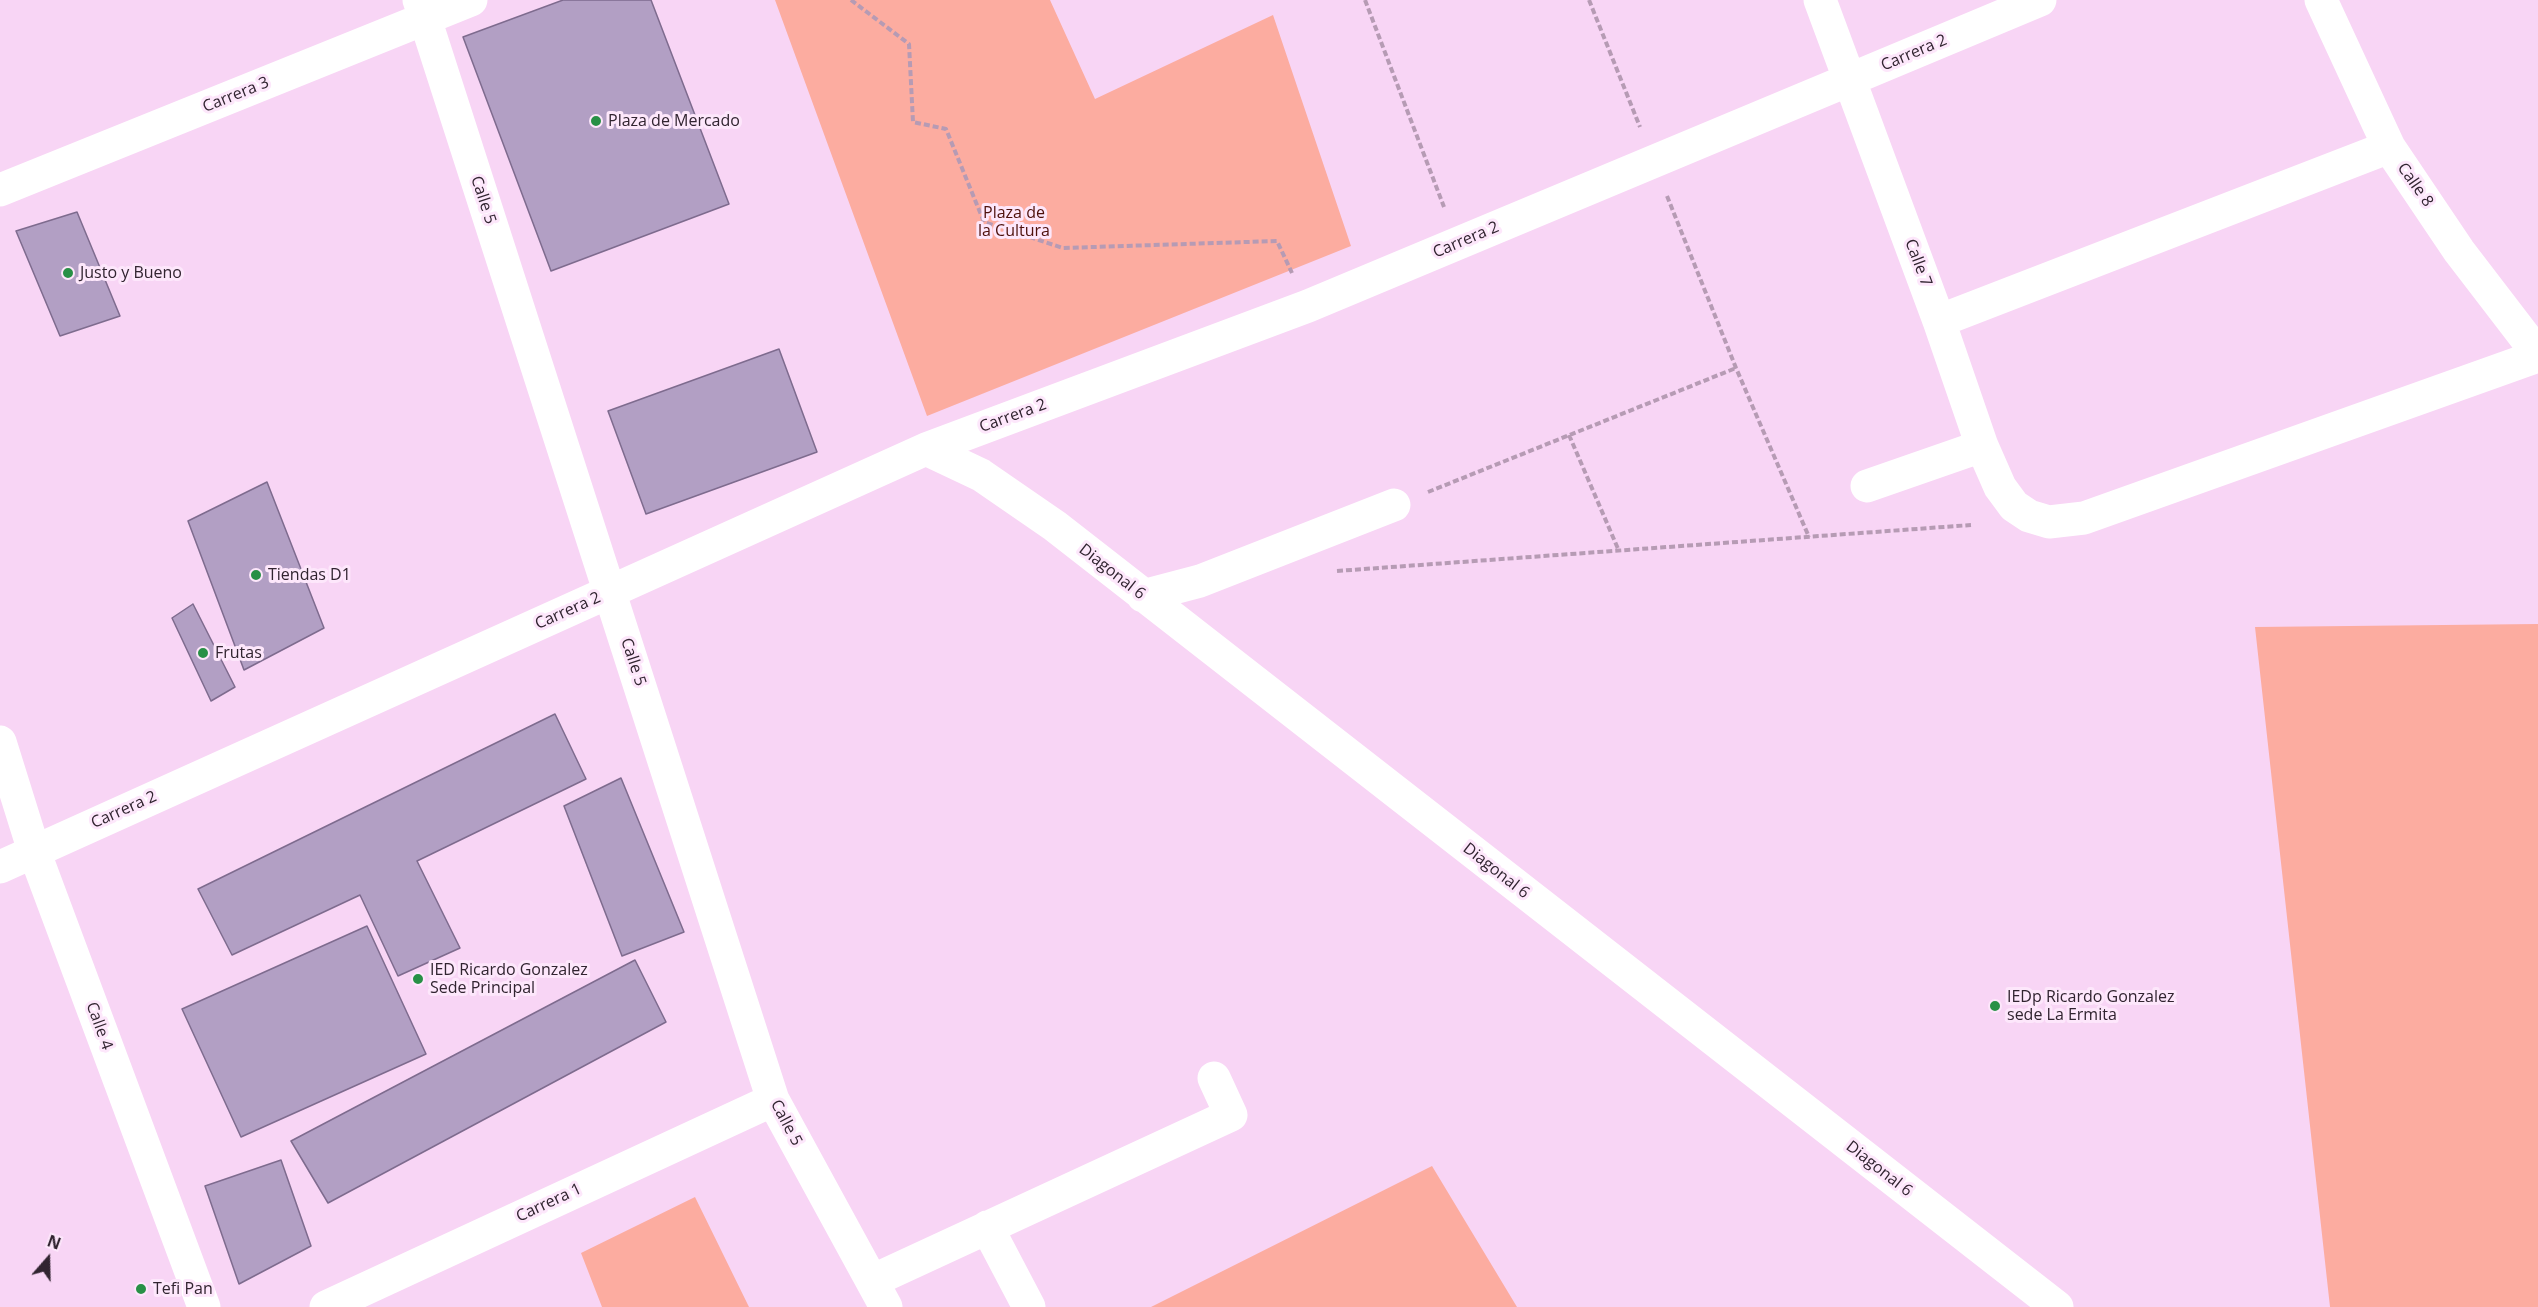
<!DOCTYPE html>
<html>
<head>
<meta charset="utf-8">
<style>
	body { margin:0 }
	#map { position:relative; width:2538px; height:1307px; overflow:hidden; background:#f8d5f5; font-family:"Open Sans",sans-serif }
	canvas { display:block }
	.north { position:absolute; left:18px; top:1229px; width:60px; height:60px; -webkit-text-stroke:4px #fde7fb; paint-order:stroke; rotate:20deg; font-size:16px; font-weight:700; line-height:24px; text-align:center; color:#312430 }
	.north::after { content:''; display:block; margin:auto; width:21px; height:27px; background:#312430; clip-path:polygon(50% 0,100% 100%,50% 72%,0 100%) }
</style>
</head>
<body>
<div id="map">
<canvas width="2538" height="1307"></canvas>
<div class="north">N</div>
</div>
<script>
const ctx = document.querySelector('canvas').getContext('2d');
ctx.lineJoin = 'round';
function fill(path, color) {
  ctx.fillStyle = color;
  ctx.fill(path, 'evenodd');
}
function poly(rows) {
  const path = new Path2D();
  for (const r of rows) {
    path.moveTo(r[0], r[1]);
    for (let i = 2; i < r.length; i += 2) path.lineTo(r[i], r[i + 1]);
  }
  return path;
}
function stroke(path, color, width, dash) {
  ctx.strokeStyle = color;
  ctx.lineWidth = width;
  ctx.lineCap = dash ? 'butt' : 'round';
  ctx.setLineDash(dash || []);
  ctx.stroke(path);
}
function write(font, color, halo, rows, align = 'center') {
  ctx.font = font + ' "Open Sans",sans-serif';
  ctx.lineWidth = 6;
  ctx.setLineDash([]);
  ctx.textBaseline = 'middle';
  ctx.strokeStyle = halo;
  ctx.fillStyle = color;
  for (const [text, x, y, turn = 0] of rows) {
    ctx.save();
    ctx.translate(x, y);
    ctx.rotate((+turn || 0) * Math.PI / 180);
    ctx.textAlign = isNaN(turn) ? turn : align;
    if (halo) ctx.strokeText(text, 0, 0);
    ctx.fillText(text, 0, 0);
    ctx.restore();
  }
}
const green = poly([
	[775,0,1050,0,1095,99,1273,15,1351,246,927,416],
	[2538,624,2538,1307,2330,1307,2255,627],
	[1432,1166,1517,1307,1151,1307],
	[695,1197,749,1307,602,1307,581,1253]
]);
const building = poly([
	[563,0,651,0,729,204,551,271,463,37,563,0],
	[77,212,120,316,60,336,16,231,77,212],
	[779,349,817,452,646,514,608,411,779,349],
	[267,482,324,628,244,670,188,521,267,482],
	[193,604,235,687,211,701,172,618,193,604],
	[555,714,586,779,417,861,460,948,398,976,360,895,232,955,198,889,555,714],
	[621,778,684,932,622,956,564,806,621,778],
	[367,926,426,1054,241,1137,182,1009,367,926],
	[635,960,666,1022,328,1203,291,1141,635,960],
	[281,1160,311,1246,239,1284,205,1186,281,1160]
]);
const path = poly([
	[851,0,909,44,913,122,946,129,984,222,1063,248,1277,241,1292,273],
	[1365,0,1444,207],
	[1589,0,1640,127],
	[1667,196,1736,368,1809,537],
	[1569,435,1619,551],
	[1428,492,1736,368],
	[1337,571,1971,525]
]);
const minor = poly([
	[419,0,773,1100,886,1307],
	[1820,0,1939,321,1982,446,2000,487,2014,506,2029,516,2049,522,2084,518,2538,356],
	[2321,0,2389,147,2459,251,2538,354],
	[0,190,471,0],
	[1939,321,2389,147],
	[926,449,981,475,1055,526,2057,1307],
	[1867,486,1982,446],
	[1143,596,1200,581,1394,505],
	[0,742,34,851,204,1307],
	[0,867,926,449,1308,306,2040,0],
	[987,1227,1029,1307],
	[872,1281,1231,1115,1214,1078],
	[326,1307,773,1100]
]);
const markers = [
	[596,121,6,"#289046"],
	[68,273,6,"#289046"],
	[256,575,6,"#289046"],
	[203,653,6,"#289046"],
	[418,979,6,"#289046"],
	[1995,1006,6,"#289046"],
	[141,1289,6,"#289046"]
];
const streetNames = [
	["Carrera 2",1914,53,-23],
	["Carrera 3",236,95,-22],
	["Calle 8",2415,185,55],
	["Calle 5",483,200,72],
	["Carrera 2",1466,240,-23],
	["Calle 7",1918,263,69],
	["Carrera 2",1013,416,-20],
	["Diagonal 6",1112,572,38],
	["Carrera 2",568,611,-24],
	["Calle 5",633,662,72],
	["Carrera 2",124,810,-24],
	["Diagonal 6",1496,871,38],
	["Calle 4",99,1026,70],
	["Calle 5",786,1123,62],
	["Diagonal 6",1879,1169,38],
	["Carrera 1",549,1203,-25]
];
const poiNames = [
	["Plaza de Mercado",608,121],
	["Justo y Bueno",80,273],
	["Tiendas D1",268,575],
	["Frutas",215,653],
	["IED Ricardo Gonzalez",430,970],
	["Sede Principal",430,988],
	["IEDp Ricardo Gonzalez",2007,997],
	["sede La Ermita",2007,1015],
	["Tefi Pan",153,1289]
];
const parkNames = [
	["Plaza de",1014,213],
	["la Cultura",1014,231]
];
fill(green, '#fcaca0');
fill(building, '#b29fc4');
stroke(building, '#7e6b8e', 1.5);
stroke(path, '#b69bb4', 4, [6, 3]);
stroke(minor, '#fff', 33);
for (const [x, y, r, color] of markers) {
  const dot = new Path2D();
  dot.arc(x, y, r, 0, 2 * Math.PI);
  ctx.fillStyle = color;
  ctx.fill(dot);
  stroke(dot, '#fde7fb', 2);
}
write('16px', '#312430', '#fde7fb', streetNames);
write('16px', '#312430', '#fde7fb', poiNames, 'left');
write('16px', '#4e110c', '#fde7fb', parkNames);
</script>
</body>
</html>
